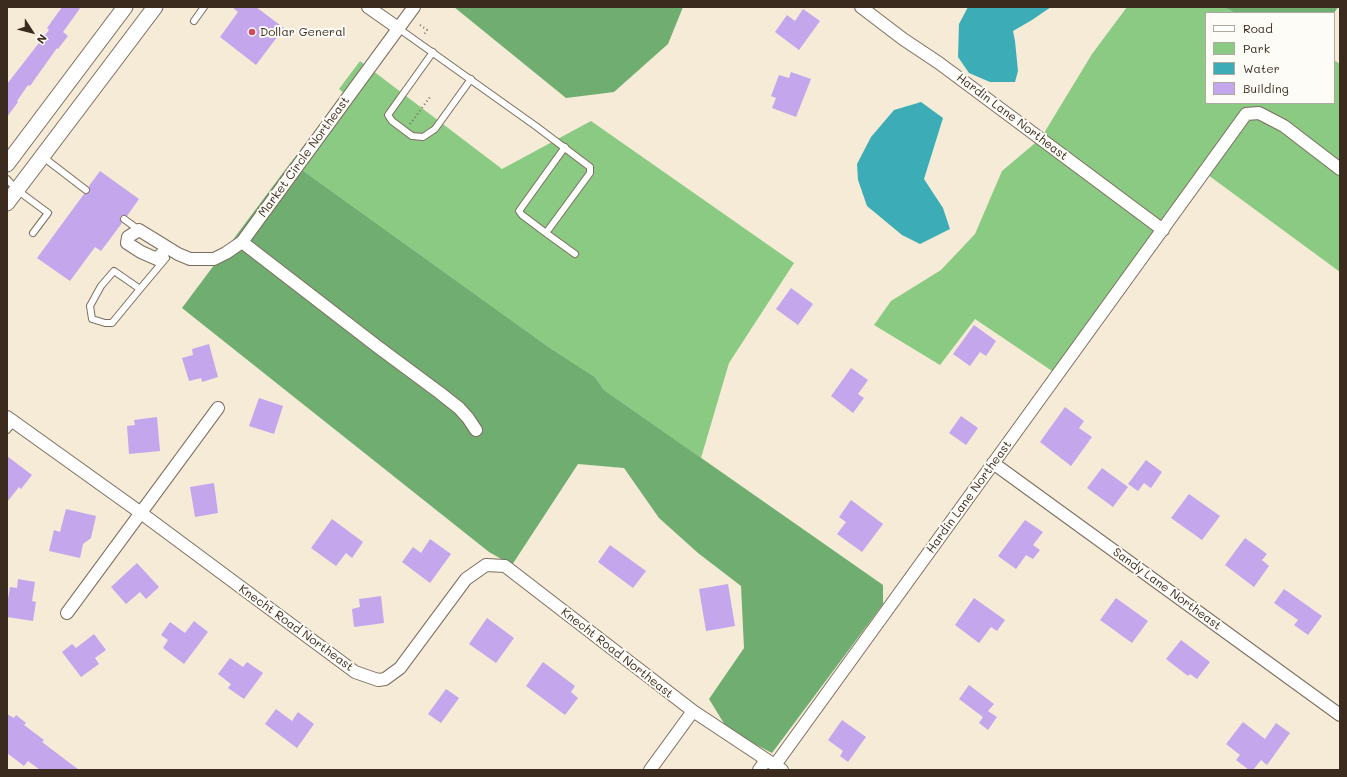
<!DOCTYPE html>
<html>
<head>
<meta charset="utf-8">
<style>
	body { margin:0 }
	#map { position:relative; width:1347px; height:777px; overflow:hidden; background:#f5ebd7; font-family:Mali,sans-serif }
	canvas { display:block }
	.frame { position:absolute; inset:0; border:8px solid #3b2a1e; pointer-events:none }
	.legend { position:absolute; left:1205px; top:12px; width:130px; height:92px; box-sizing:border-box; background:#fdfcf7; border:1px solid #afa8a0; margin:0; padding:5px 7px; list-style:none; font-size:12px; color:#3b2a1e }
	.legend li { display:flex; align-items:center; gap:8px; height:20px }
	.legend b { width:20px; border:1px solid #afa8a0 }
	.north { position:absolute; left:12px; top:12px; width:40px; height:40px; -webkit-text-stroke:3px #fdfcf7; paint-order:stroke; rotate:126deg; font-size:11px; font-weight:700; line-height:16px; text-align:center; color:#3b2a1e }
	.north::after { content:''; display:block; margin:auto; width:14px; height:18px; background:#3b2a1e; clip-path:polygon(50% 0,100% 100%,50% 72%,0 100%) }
</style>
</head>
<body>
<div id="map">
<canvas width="1347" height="777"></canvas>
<div class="frame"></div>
<ul class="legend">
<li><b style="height:5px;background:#fff"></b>Road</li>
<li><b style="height:11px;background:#8aca82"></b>Park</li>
<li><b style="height:11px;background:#3cadb7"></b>Water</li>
<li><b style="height:11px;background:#c3a6ec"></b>Building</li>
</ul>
<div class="north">N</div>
</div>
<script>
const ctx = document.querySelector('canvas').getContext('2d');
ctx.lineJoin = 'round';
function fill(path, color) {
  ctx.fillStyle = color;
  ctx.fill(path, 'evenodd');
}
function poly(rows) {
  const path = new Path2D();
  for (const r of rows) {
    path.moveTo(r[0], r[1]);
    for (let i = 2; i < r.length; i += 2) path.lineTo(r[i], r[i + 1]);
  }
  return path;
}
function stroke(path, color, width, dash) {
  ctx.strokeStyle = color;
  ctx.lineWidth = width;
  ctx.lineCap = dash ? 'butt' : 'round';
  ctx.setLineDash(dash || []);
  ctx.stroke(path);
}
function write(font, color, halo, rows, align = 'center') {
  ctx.font = font + ' Mali,sans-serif';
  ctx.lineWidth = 4;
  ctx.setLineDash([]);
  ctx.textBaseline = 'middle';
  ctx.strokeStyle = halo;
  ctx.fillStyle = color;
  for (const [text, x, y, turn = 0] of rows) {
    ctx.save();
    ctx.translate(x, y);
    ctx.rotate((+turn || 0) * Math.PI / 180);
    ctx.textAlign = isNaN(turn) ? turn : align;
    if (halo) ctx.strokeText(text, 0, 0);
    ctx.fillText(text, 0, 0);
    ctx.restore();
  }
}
const green = poly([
	[1127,7,1224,7,1235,13,1206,13,1206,103,1334,103,1334,60,1340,64,1340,272,1208,175,1058,375,975,319,940,365,874,325,891,301,941,270,975,234,1002,171,1041,138,1092,54],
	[360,61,502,169,591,121,794,263,729,363,701,458,604,390,595,377,550,348,291,162,305,144,349,98,339,89]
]);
const forest = poly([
	[454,7,683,7,668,44,614,92,566,98],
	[1224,7,1338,7,1334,13,1235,13],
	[291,162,550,348,595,377,604,390,883,585,883,604,772,753,728,730,709,699,744,648,741,586,698,553,659,518,624,468,578,464,512,565,489,552,182,308]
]);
const water = poly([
	[968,7,1051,7,1032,20,1013,31,1015,41,1018,71,1015,82,990,82,969,73,958,57,959,24],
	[921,102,943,118,924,179,943,208,950,229,920,244,902,235,867,206,858,180,857,164,871,137,894,110]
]);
const building = poly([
	[62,7,81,7,63,32,68,36,58,49,57,48,30,86,28,85,17,101,18,102,7,117,7,84,49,30,47,28],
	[232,7,256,7,284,28,256,65,220,37,238,12],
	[803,9,820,21,799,50,775,32,787,15,795,21],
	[791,72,811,79,796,117,772,108,776,98,771,96,779,75,789,78],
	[100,171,139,199,127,216,123,215,120,217,120,220,122,223,101,251,95,247,70,281,37,258,84,194,87,194,90,192,90,189,89,186],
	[791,288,813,304,798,325,776,309],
	[974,325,996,341,986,356,980,352,970,366,953,354],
	[209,344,218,377,202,382,201,378,189,381,182,358,193,355,192,349],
	[851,368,868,380,858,394,864,398,853,413,831,396],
	[259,398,283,406,274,434,249,426],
	[1065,407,1084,421,1079,428,1092,437,1071,466,1040,442],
	[961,416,978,428,966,445,949,433],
	[157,417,160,451,129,454,127,426,135,425,134,420],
	[7,456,32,475,21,489,19,487,7,502],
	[1146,460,1162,472,1151,488,1144,483,1138,491,1128,484],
	[1102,468,1128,487,1113,507,1087,488],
	[214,483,218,513,195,517,190,487],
	[1189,494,1220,516,1202,540,1171,518],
	[851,500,883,524,862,552,837,534,846,522,839,517],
	[66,509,96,516,91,538,83,544,80,558,49,551,54,530,60,532],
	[332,519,363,542,352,558,346,553,336,566,311,548],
	[1025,520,1043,532,1033,545,1040,550,1033,559,1026,555,1016,569,998,556],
	[1245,538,1267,554,1262,560,1269,566,1254,587,1225,565],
	[430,539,451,554,430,583,402,562,413,547,421,553],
	[610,545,646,571,633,588,598,562],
	[137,563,159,587,146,599,140,592,126,604,111,587],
	[18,579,35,582,32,601,36,602,33,621,7,617,7,599,8,599,10,587,17,588],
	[728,584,735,626,706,631,699,589],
	[1284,589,1322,616,1308,635,1294,625,1298,620,1274,603],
	[381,596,384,623,354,627,352,609,360,607,359,599],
	[974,598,1005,620,997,631,991,627,979,643,955,625],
	[1116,598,1148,621,1132,643,1100,620],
	[487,618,514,638,496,663,469,644],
	[194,621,208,632,184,664,163,648,168,640,161,635,170,622,185,633],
	[94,634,106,650,95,658,99,664,81,677,62,652,72,644,76,648],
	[1181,640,1210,662,1197,679,1190,674,1188,676,1166,659],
	[230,658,243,667,247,662,263,673,244,699,228,688,231,684,218,674],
	[543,662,575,686,571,692,578,698,565,715,526,686],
	[969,685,994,704,988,711,997,717,988,730,979,723,983,717,959,699],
	[446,689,459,698,441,723,428,714],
	[276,709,292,721,298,712,314,724,297,748,265,724],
	[7,714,14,718,16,715,26,723,24,725,44,740,42,742,79,770,40,770,28,761,24,766,7,753],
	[842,720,866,737,848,762,840,756,843,751,828,740],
	[1243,722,1265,739,1276,723,1290,733,1267,765,1261,760,1253,770,1249,770,1236,760,1240,755,1226,744]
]);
const path = poly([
	[420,25,427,30,423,36],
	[410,124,430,97]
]);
const service = poly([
	[194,21,204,7],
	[398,28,537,127,590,167,590,173,546,233,575,254],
	[433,52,388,115,392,121,412,136,423,137,435,129,471,79],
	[43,157,86,190],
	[7,179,17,190,48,213,33,233],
	[124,219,139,230],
	[546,233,522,215,519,211,565,147],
	[140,289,114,271,101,286,90,306,92,319,105,323,112,323,140,289,166,258],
	[7,430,14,422]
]);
const minor = poly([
	[368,7,398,28],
	[861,7,903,39,939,63,1163,230],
	[242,242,378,347,440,393,459,408,468,418,476,430],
	[167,248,157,259,141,252,127,243,128,237,139,230,178,254,190,259,214,259,226,253,242,242,414,7],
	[7,417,141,513,355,672,378,680,385,679,400,668,466,579,486,565,505,566,693,711,782,770],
	[993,463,1340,715],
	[67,613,218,408],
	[775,765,1246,114,1259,113,1284,126,1340,169],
	[650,770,693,711],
	[759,770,766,760]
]);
const tertiary = poly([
	[7,164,125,7],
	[7,203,155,7]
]);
const markers = [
	[252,32,4,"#d1495b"]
];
const poiNames = [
	["Dollar General",260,32]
];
const streetNames = [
	["Hardin Lane Northeast",1012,117,37],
	["Market Circle Northeast",304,157,-54],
	["Hardin Lane Northeast",969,497,-54],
	["Sandy Lane Northeast",1167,589,36],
	["Knecht Road Northeast",296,628,36],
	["Knecht Road Northeast",617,653,38]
];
fill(green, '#8aca82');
fill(forest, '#6fae70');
fill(water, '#3cadb7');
fill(building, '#c3a6ec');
stroke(service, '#7c6e5f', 8);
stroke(minor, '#7c6e5f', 14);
stroke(tertiary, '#7c6e5f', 17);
stroke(path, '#7c6e5f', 2, [1, 3]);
stroke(service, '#fff', 6);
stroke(minor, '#fff', 12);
stroke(tertiary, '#fff', 15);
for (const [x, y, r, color] of markers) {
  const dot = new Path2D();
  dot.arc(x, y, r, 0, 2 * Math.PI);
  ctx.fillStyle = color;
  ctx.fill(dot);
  stroke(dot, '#fdfcf7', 1.5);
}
write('12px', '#3b2a1e', '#fdfcf7', poiNames, 'left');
write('12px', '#3b2a1e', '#fdfcf7', streetNames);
</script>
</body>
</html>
